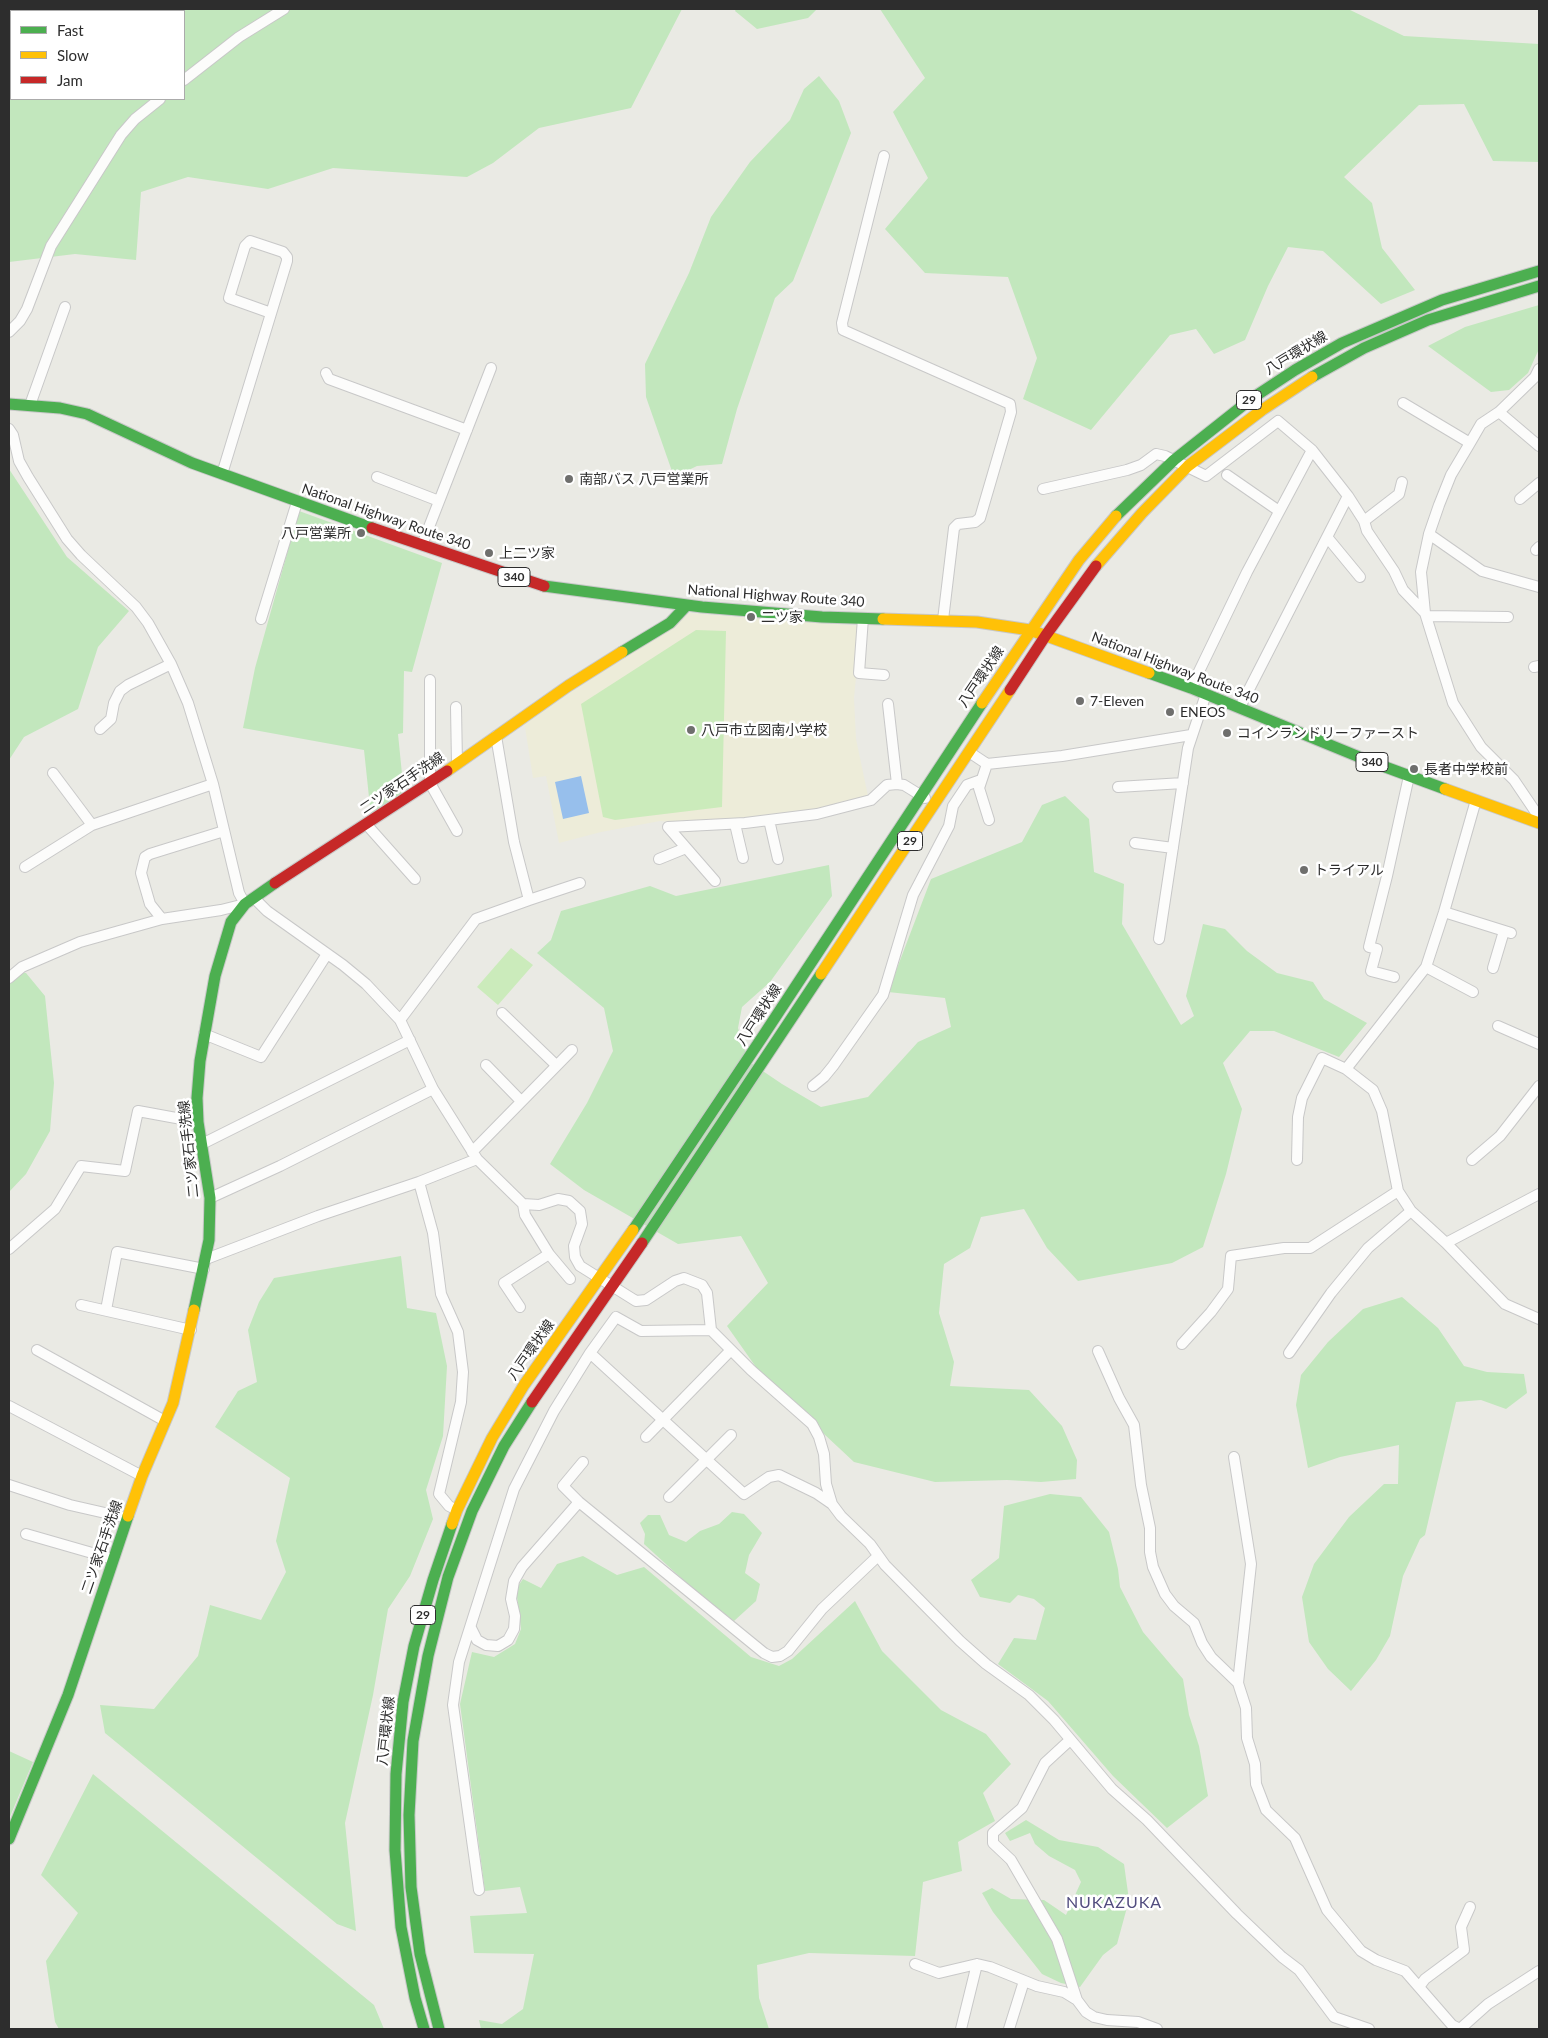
<!DOCTYPE html>
<html>
<head>
<meta charset="utf-8">
<style>
	body { margin:0 }
	#map { position:relative; width:1548px; height:2038px; overflow:hidden; background:#eaeae4; font-family:Lato,sans-serif }
	canvas { display:block }
	.frame { position:absolute; inset:0; border:10px solid #2d2d2d; pointer-events:none }
	.legend { position:absolute; left:10px; top:10px; width:175px; height:90px; box-sizing:border-box; background:#fff; border:1px solid #ababab; margin:0; padding:6px 9px; list-style:none; font-size:15px; color:#2d2d2d }
	.legend li { display:flex; align-items:center; gap:10px; height:25px }
	.legend b { width:25px; border:1px solid #ababab }
</style>
</head>
<body>
<div id="map">
<canvas width="1548" height="2038"></canvas>
<div class="frame"></div>
<ul class="legend">
<li><b style="height:6px;background:#4caf50"></b>Fast</li>
<li><b style="height:6px;background:#ffc107"></b>Slow</li>
<li><b style="height:6px;background:#c62828"></b>Jam</li>
</ul>
</div>
<script>
const ctx = document.querySelector('canvas').getContext('2d');
ctx.lineJoin = 'round';
function fill(path, color) {
  ctx.fillStyle = color;
  ctx.fill(path, 'evenodd');
}
function poly(rows) {
  const path = new Path2D();
  for (const r of rows) {
    path.moveTo(r[0], r[1]);
    for (let i = 2; i < r.length; i += 2) path.lineTo(r[i], r[i + 1]);
  }
  return path;
}
function stroke(path, color, width, dash) {
  ctx.strokeStyle = color;
  ctx.lineWidth = width;
  ctx.lineCap = dash ? 'butt' : 'round';
  ctx.setLineDash(dash || []);
  ctx.stroke(path);
}
function write(font, color, halo, rows, align = 'center') {
  ctx.font = font + ' Lato,"Noto Sans JP",sans-serif';
  ctx.lineWidth = 5;
  ctx.setLineDash([]);
  ctx.textBaseline = 'middle';
  ctx.strokeStyle = halo;
  ctx.fillStyle = color;
  for (const [text, x, y, turn = 0] of rows) {
    ctx.save();
    ctx.translate(x, y);
    ctx.rotate((+turn || 0) * Math.PI / 180);
    ctx.textAlign = isNaN(turn) ? turn : align;
    if (halo) ctx.strokeText(text, 0, 0);
    ctx.fillText(text, 0, 0);
    ctx.restore();
  }
}
const education = poly([
	[689,613,861,626,854,698,856,739,868,796,844,804,786,815,683,823,660,821,601,832,559,843,546,776,533,778,524,721]
]);
const green = poly([
	[38,9,682,9,631,108,539,128,493,163,467,177,333,168,268,189,188,177,141,192,136,260,75,254,9,262,9,37,11,35,11,99,184,99,184,11,35,11],
	[736,9,817,9,808,18,757,29,735,11],
	[880,9,1348,9,1404,36,1539,44,1539,162,1493,161,1464,104,1419,105,1344,177,1372,203,1382,248,1415,290,1381,304,1323,251,1288,247,1268,286,1245,340,1214,354,1196,329,1170,335,1091,430,1023,399,1037,358,1008,277,925,273,885,229,928,178,893,112,925,78],
	[819,76,839,101,851,133,793,281,775,298,737,409,722,464,697,466,674,477,646,397,645,364,689,273,711,217,750,162,790,120,804,89],
	[1539,305,1539,349,1528,373,1509,390,1491,392,1428,346,1465,327],
	[9,469,67,557,129,611,98,647,78,709,24,737,9,760],
	[299,511,442,563,412,672,404,671,403,733,398,734,404,794,371,816,364,750,243,728,255,668],
	[1065,796,1089,819,1094,872,1124,884,1122,924,1181,1025,1194,1016,1186,996,1203,924,1225,929,1247,951,1277,973,1313,982,1324,999,1367,1023,1339,1057,1274,1031,1250,1031,1223,1063,1242,1109,1226,1174,1203,1247,1172,1263,1078,1281,1047,1248,1024,1209,981,1217,970,1248,944,1264,939,1313,954,1362,950,1386,1029,1390,1062,1426,1077,1460,1076,1479,1041,1482,1007,1480,935,1482,854,1462,763,1377,727,1326,768,1283,741,1236,678,1244,584,1190,550,1164,587,1103,613,1051,604,1008,537,953,551,940,561,911,650,886,676,896,829,865,832,896,770,982,742,1007,738,1028,748,1061,782,1084,821,1107,868,1097,918,1042,951,1027,945,998,888,992,931,879,1022,842,1042,805],
	[9,971,26,973,45,996,54,1083,50,1131,26,1174,9,1192],
	[401,1256,407,1308,436,1313,447,1366,443,1436,426,1490,433,1519,410,1576,388,1609,373,1695,345,1823,356,1931,337,1924,105,1733,100,1705,154,1709,198,1656,210,1605,261,1620,286,1572,276,1541,290,1478,215,1427,238,1391,257,1382,248,1330,259,1302,274,1278],
	[1402,1297,1438,1328,1464,1366,1487,1372,1524,1374,1527,1393,1506,1409,1481,1400,1456,1402,1425,1535,1420,1539,1403,1576,1390,1636,1376,1660,1351,1691,1328,1669,1309,1642,1302,1597,1314,1564,1349,1517,1384,1484,1398,1484,1399,1445,1340,1457,1308,1468,1296,1405,1301,1375,1328,1342,1363,1309],
	[1050,1494,1081,1497,1109,1532,1118,1569,1120,1587,1143,1632,1183,1679,1189,1715,1199,1746,1208,1796,1167,1828,1113,1776,1048,1701,998,1664,1014,1638,1036,1640,1045,1608,1034,1599,1018,1595,1010,1603,980,1597,971,1580,999,1558,1004,1506],
	[732,1512,744,1514,762,1533,749,1555,745,1573,760,1584,756,1601,734,1621,692,1588,644,1544,645,1534,640,1523,648,1515,660,1515,669,1535,686,1542,700,1531,719,1524],
	[583,1556,617,1575,644,1567,751,1657,779,1666,792,1659,855,1601,882,1651,941,1710,986,1734,1011,1764,983,1793,995,1821,958,1842,962,1871,923,1882,915,1956,809,1953,757,1965,759,1998,769,2029,481,2029,479,2020,502,2024,523,2009,534,1954,474,1953,470,1916,527,1913,520,1887,485,1891,460,1704,472,1652,494,1657,515,1644,521,1629,516,1589,523,1579,541,1588,557,1564],
	[9,1751,33,1762,9,1819],
	[93,1774,374,2005,384,2029,59,2029,55,2022,46,1961,78,1913,41,1875],
	[1026,1820,1059,1840,1098,1847,1124,1864,1129,1900,1117,1944,1103,1955,1080,1987,1061,1983,1042,1974,993,1912,982,1893,992,1888,1011,1899,1044,1900,1066,1915,1081,1882,1075,1870,1049,1856,1035,1844,1030,1833,1010,1841,1005,1833]
]);
const pitch = poly([
	[696,630,726,631,722,807,615,820,603,817,581,704],
	[511,948,533,965,498,1005,477,987]
]);
const water = poly([
	[581,776,589,813,563,819,555,782]
]);
const street = poly([
	[11,11,15,9],
	[184,80,239,37,284,9],
	[884,156,842,323,843,330,1010,404,1011,412,980,518,975,522,958,524,954,528,943,620],
	[9,332,20,321,27,309,51,246,121,135,135,119,160,99],
	[1539,369,1535,377,1499,412,1481,424,1470,443,1451,475,1439,505,1429,534,1421,572,1425,613,1453,703,1481,747,1514,780,1539,817],
	[326,373,329,379,467,430],
	[1403,403,1470,443],
	[30,405,65,307],
	[1499,412,1539,446],
	[9,429,13,435,19,461,28,477,67,539,81,555,136,607,148,623,171,664,188,703,213,784,239,893,245,904,221,910,162,919,80,942,22,967,9,978],
	[222,474,287,261,287,257,283,252,250,241,245,246,229,298,271,313],
	[1227,475,1279,511],
	[377,477,439,501],
	[1043,489,1127,470,1141,465,1156,454,1165,456,1206,476,1278,421,1312,450,1348,496,1364,521,1367,531,1394,571,1403,590,1425,613],
	[1520,499,1539,483],
	[1364,521,1399,494,1402,482],
	[1429,534,1482,571,1539,587],
	[1327,537,1360,577],
	[422,545,491,368],
	[1536,550,1539,547],
	[1426,616,1508,617],
	[863,618,859,673,884,675],
	[261,619,297,502],
	[1534,667,1539,666],
	[430,680,430,783,457,831],
	[1191,688,1247,572,1312,450],
	[888,704,897,784],
	[456,707,457,764],
	[1240,707,1348,496],
	[100,729,111,719,114,703,120,691,128,685,171,664],
	[969,752,987,764,1062,756,1191,735],
	[987,764,979,788,989,820],
	[53,773,92,825],
	[1118,787,1183,783],
	[769,820,778,859],
	[735,824,743,858],
	[367,825,415,879],
	[1135,843,1173,848],
	[659,859,686,848],
	[25,867,92,825,213,784],
	[715,881,668,827,745,823,817,814,871,800,887,785,897,784,904,785,925,798],
	[254,898,267,911,343,965,366,984,400,1020,433,1089,477,1159,523,1204,525,1215,549,1254,570,1279],
	[529,900,580,883],
	[1444,912,1511,933],
	[162,919,150,904,141,873,145,857,150,854,224,831],
	[1159,939,1188,748,1206,694],
	[1426,967,1473,992],
	[1493,968,1504,931],
	[1394,977,1371,971,1377,949,1369,947,1387,876,1409,776],
	[502,1013,556,1065],
	[400,1020,476,919,529,900,514,842,496,736],
	[1498,1026,1539,1044],
	[204,1034,261,1057,327,954],
	[486,1065,521,1101],
	[1346,1069,1426,967,1444,912,1476,800],
	[813,1086,824,1077,833,1066,883,995,913,895,949,826,953,806,967,785,981,780],
	[202,1144,410,1040],
	[472,1152,572,1050],
	[1297,1160,1298,1117,1302,1098,1322,1058,1346,1069,1373,1090,1382,1111,1398,1191,1411,1211,1446,1243,1505,1304,1539,1319],
	[1472,1160,1500,1136,1539,1086],
	[419,1182,433,1233,441,1294,458,1332,463,1372,461,1402,439,1494,449,1506,457,1510],
	[210,1198,280,1166,433,1089],
	[523,1204,539,1205,558,1199,569,1201,580,1211,582,1224,574,1246,575,1257,580,1266,636,1301,646,1300,675,1281,684,1278,702,1285,707,1293,711,1330,751,1370,812,1424,819,1437,824,1454,826,1484,832,1504],
	[1446,1243,1539,1194],
	[9,1249,55,1209,81,1166,125,1171,138,1111,198,1122],
	[206,1259,318,1216,419,1182,477,1159],
	[81,1305,191,1330],
	[520,1307,504,1283,549,1254],
	[106,1310,117,1252,204,1269],
	[1182,1344,1211,1312,1228,1289,1231,1256,1284,1248,1310,1248,1398,1191],
	[37,1350,165,1421],
	[1098,1351,1119,1398,1134,1425,1141,1485,1150,1528,1150,1552,1153,1567,1165,1594,1174,1606,1194,1623,1202,1643,1211,1657,1238,1683,1246,1708,1247,1738,1255,1764,1256,1784,1266,1810,1295,1838,1327,1910,1361,1951,1376,1960,1405,1971,1452,2025,1460,2029],
	[590,1353,744,1494,769,1477,779,1475,816,1493,832,1504,841,1516,870,1544,885,1565,960,1641,986,1664,1029,1695,1054,1720,1112,1789,1147,1820,1237,1914,1282,1957,1299,1970,1334,2017,1369,2029],
	[1289,1353,1331,1293,1368,1248,1411,1211],
	[9,1406,142,1476],
	[646,1437,731,1350],
	[1234,1457,1251,1564,1238,1683],
	[583,1462,563,1486,579,1502,764,1653,772,1657,780,1656,788,1651,822,1609,878,1556],
	[9,1485,70,1505,127,1518],
	[669,1497,731,1435],
	[26,1534,113,1559],
	[471,1628,477,1640,486,1645,498,1646,508,1640,514,1629,515,1616,511,1599,514,1581,522,1567,579,1502],
	[1070,1740,1045,1763,1022,1808,993,1833,993,1843,1011,1860,1057,1939,1077,2000],
	[479,1890,453,1705,459,1662,514,1489,554,1411,590,1353,616,1317,641,1331,711,1330],
	[915,1964,939,1973,977,1964,990,1967,1037,1986,1064,1992,1077,2000,1086,2012,1094,2017,1107,2020,1138,2022,1157,2029],
	[1419,1987,1425,1979,1464,1950,1461,1927,1470,1907],
	[961,2029,977,1964],
	[1009,2029,1024,1981],
	[1460,2029,1488,2004,1539,1971]
]);
const fast = poly([
	[1312,377,1364,348,1428,320,1539,286],
	[9,404,60,408,87,414,192,463,372,528],
	[1116,516,1174,460,1251,399,1295,370,1342,343,1442,300,1539,271],
	[544,586,702,607,822,617,883,619],
	[622,652,670,623,687,605],
	[1149,673,1191,688,1369,761,1445,789],
	[633,1230,761,1039,982,703],
	[642,1243,821,974],
	[194,1310,209,1240,210,1198,198,1122,197,1098,200,1061,215,976,231,922,245,904,275,883],
	[9,1839,68,1695,128,1516],
	[424,2029,415,1998,401,1927,395,1850,396,1774,403,1702,414,1646,433,1580,452,1524],
	[439,2029,420,1954,411,1887,409,1815,413,1741,428,1656,448,1577,472,1511,504,1446,532,1402]
]);
const slow = poly([
	[1096,566,1142,513,1188,466,1262,410,1312,377],
	[883,619,977,622,1030,630,1149,673],
	[982,703,1079,560,1116,516],
	[447,771,568,686,622,652],
	[1445,789,1539,823],
	[821,974,1010,690],
	[128,1516,142,1476,173,1403,194,1310],
	[452,1524,457,1510,492,1438,524,1385,633,1230]
]);
const jam = poly([
	[372,528,544,586],
	[1010,690,1046,635,1096,566],
	[275,883,447,771],
	[532,1402,642,1243]
]);
const markers = [
	[569,479,5,"#6f6f6d"],
	[361,533,5,"#6f6f6d"],
	[489,553,5,"#6f6f6d"],
	[751,617,5,"#6f6f6d"],
	[1080,701,5,"#6f6f6d"],
	[1170,712,5,"#6f6f6d"],
	[691,730,5,"#6f6f6d"],
	[1227,733,5,"#6f6f6d"],
	[1414,769,5,"#6f6f6d"],
	[1304,870,5,"#6f6f6d"]
];
const shields = [
	[1249,400,25],
	[514,577,32],
	[1372,762,32],
	[910,841,25],
	[423,1615,25]
];
const shieldNames = [
	["29",1249,400],
	["340",514,577],
	["340",1372,762],
	["29",910,841],
	["29",423,1615]
];
const streetNames = [
	["八戸環状線",1296,353,-31],
	["National Highway Route 340",386,517,19],
	["National Highway Route 340",776,596,4],
	["National Highway Route 340",1175,668,21],
	["八戸環状線",981,677,-56],
	["二ツ家石手洗線",402,783,-34],
	["八戸環状線",759,1015,-57],
	["二ツ家石手洗線",189,1149,-96],
	["八戸環状線",531,1350,-55],
	["二ツ家石手洗線",102,1547,-71],
	["八戸環状線",386,1731,-84]
];
const poiNames = [
	["南部バス 八戸営業所",579,479],
	["八戸営業所",351,533,"right"],
	["上二ツ家",499,553],
	["二ツ家",761,617],
	["7-Eleven",1090,701],
	["ENEOS",1180,712],
	["八戸市立図南小学校",701,730],
	["コインランドリーファースト",1237,733],
	["長者中学校前",1424,769],
	["トライアル",1314,870]
];
const quarterNames = [
	["NUKAZUKA",1114,1903]
];
fill(education, '#edecd9');
fill(green, '#c2e7bd');
fill(pitch, '#cbebbb');
fill(water, '#97bfec');
stroke(street, '#c8c8c8', 12);
stroke(fast, '#c8c8c8', 13);
stroke(slow, '#c8c8c8', 13);
stroke(jam, '#c8c8c8', 13);
stroke(street, '#fcfcfb', 10);
stroke(fast, '#4caf50', 11);
stroke(slow, '#ffc107', 11);
stroke(jam, '#c62828', 11);
for (const [x, y, r, color] of markers) {
  const dot = new Path2D();
  dot.arc(x, y, r, 0, 2 * Math.PI);
  ctx.fillStyle = color;
  ctx.fill(dot);
  stroke(dot, '#fff', 2);
}
for (const [x, y, w] of shields) {
  const box = new Path2D();
  box.roundRect(x - w / 2, y - 9.5, w, 19, 4);
  ctx.fillStyle = '#fff';
  ctx.fill(box);
  stroke(box, '#2d2d2d', 1);
}
write('bold 12px', '#2d2d2d', null, shieldNames);
write('14px', '#2d2d2d', '#fff', streetNames);
write('14px', '#2d2d2d', '#fff', poiNames, 'left');
ctx.letterSpacing = '1px';
write('16px', '#524d7f', '#fff', quarterNames);
ctx.letterSpacing = '0px';
</script>
</body>
</html>
